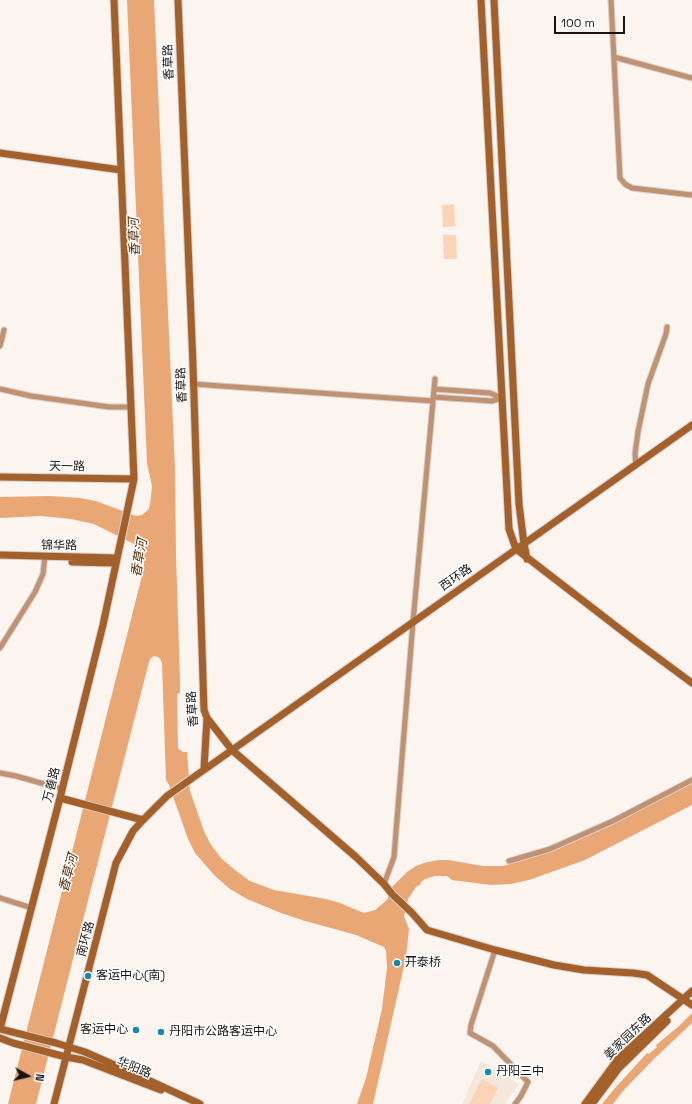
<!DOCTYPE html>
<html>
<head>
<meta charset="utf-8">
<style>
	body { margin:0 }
	#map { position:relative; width:692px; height:1104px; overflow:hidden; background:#fbf4ef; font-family:"Space Grotesk",sans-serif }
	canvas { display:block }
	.north { position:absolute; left:8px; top:1056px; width:40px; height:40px; -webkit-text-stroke:3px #fff; paint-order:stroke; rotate:98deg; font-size:11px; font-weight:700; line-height:16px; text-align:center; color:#171513 }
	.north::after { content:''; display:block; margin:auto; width:14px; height:18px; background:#171513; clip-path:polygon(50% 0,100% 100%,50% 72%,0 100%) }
	.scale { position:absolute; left:554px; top:16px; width:71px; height:18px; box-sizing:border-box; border:2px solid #171513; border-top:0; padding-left:5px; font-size:12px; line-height:14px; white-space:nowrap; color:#171513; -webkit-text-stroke:3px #fff; paint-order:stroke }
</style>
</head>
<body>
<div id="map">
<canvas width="692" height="1104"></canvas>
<div class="north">N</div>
<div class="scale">100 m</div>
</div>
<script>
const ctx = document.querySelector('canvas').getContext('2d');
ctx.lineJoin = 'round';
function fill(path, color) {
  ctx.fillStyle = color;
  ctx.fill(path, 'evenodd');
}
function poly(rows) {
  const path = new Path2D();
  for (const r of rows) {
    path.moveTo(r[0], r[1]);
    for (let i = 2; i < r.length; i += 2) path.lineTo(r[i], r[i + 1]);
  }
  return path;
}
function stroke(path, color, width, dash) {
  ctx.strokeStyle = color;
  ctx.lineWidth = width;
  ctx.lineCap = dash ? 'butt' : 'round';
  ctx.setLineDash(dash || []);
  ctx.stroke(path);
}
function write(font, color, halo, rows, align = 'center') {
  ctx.font = font + ' "Space Grotesk","Noto Sans SC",sans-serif';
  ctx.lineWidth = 3;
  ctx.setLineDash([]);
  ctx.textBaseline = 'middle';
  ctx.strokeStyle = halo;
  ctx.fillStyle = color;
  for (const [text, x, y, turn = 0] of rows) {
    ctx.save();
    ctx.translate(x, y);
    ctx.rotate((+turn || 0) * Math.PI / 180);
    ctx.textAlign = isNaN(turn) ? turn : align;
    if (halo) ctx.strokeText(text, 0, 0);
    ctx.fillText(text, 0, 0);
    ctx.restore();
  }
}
const built = poly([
	[481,1061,519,1084,505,1104,462,1104]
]);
const green = poly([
	[454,204,455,226,443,227,442,205],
	[443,235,456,235,457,259,444,259],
	[482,1079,498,1088,490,1104,469,1104]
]);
const water = poly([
	[127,0,154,0,175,468,176,556,180,679,180,693,177,694,178,748,180,750,183,752,187,752,190,791,204,831,211,845,222,859,235,870,250,881,274,890,326,899,340,903,364,913,375,910,387,900,392,887,407,872,416,866,424,863,438,860,448,860,483,866,503,866,551,852,607,827,692,783,692,805,585,860,529,880,511,884,491,885,452,880,447,876,435,876,425,879,420,883,421,884,416,887,408,899,405,912,404,916,409,929,406,957,373,1104,357,1104,366,1078,382,1009,387,968,386,951,384,947,356,935,302,920,281,913,247,899,230,889,215,876,195,853,188,839,169,785,166,780,162,663,160,659,158,657,154,656,151,658,149,662,36,1104,8,1104,144,568,144,563,142,554,138,548,134,544,94,524,71,519,41,516,0,518,0,497,50,496,80,498,96,501,136,516,142,515,148,510,150,505,152,486,147,463],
	[692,1013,692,1023,655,1058,623,1091,613,1104,602,1104,615,1088,647,1053,649,1054,657,1047,656,1045,678,1027]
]);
const street = poly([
	[611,0,620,178,625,184,632,188,692,195],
	[614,57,692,78],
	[0,346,4,330],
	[193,384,433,401],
	[0,389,31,396,88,404,109,407,131,407],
	[434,389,490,393,502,398],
	[433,397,492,401,502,398],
	[636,465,635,454,638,432,648,384,666,334,667,327],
	[0,648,35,592,43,574,45,556],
	[0,773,16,776,62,789],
	[509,861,550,849,613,821,692,780],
	[384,884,394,857,413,622,435,379],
	[0,898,32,908],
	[495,950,471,1025,470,1033,493,1046,528,1082,521,1096,515,1104]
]);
const secondary = poly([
	[178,0,193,365,204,710,207,718,204,769],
	[481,0,509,529,516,549,634,640,692,683],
	[494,0,519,504,524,544,527,559],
	[0,153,121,170],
	[0,477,134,479],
	[0,555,117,558],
	[72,562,116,563],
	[207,718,232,750,356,857,384,884,392,894,412,913,427,930,495,950,554,965,584,970,633,973,647,975,692,1005],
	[60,798,143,820],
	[0,1029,60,798,103,625,134,479,114,0],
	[0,1029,56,1043,85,1052,135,1074,200,1104],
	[0,1038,13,1043,66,1057,83,1060,161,1090],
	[54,1104,116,863,133,831,143,820,167,796,692,425],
	[585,1104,618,1059,692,991],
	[592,1104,619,1068,667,1021]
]);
const markers = [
	[397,963,4,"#128bae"],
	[88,976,4,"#128bae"],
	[136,1030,4,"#128bae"],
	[161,1032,4,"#128bae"],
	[488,1072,4,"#128bae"]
];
const streetNames = [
	["香草路",169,62,-92],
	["香草路",182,385,-92],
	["天一路",67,467,1],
	["锦华路",59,546,1],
	["西环路",456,578,-35],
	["香草路",193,709,-94],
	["万善路",52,785,-76],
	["南环路",86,939,-75],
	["姜家园东路",628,1037,-44],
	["华阳路",134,1068,22]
];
const poiNames = [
	["开泰桥",405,963],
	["客运中心(南)",96,976],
	["客运中心",128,1030,"right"],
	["丹阳市公路客运中心",169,1032],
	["丹阳三中",496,1072]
];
const waterNames = [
	["香草河",135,237,-92],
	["香草河",140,558,-80],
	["香草河",69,873,-75]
];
fill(built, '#f6e7dd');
fill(green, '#fbd3b7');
fill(water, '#eaa776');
stroke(street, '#d7d0cc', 7);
stroke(secondary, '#d7d0cc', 9);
stroke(street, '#c09271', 5);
stroke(secondary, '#a3602a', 7);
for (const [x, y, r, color] of markers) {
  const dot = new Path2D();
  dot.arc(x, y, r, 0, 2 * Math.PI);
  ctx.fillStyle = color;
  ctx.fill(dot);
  stroke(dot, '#fff', 1.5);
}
write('12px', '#171513', '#fff', streetNames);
write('12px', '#171513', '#fff', poiNames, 'left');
write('italic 13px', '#582d06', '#fff', waterNames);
</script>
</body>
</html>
